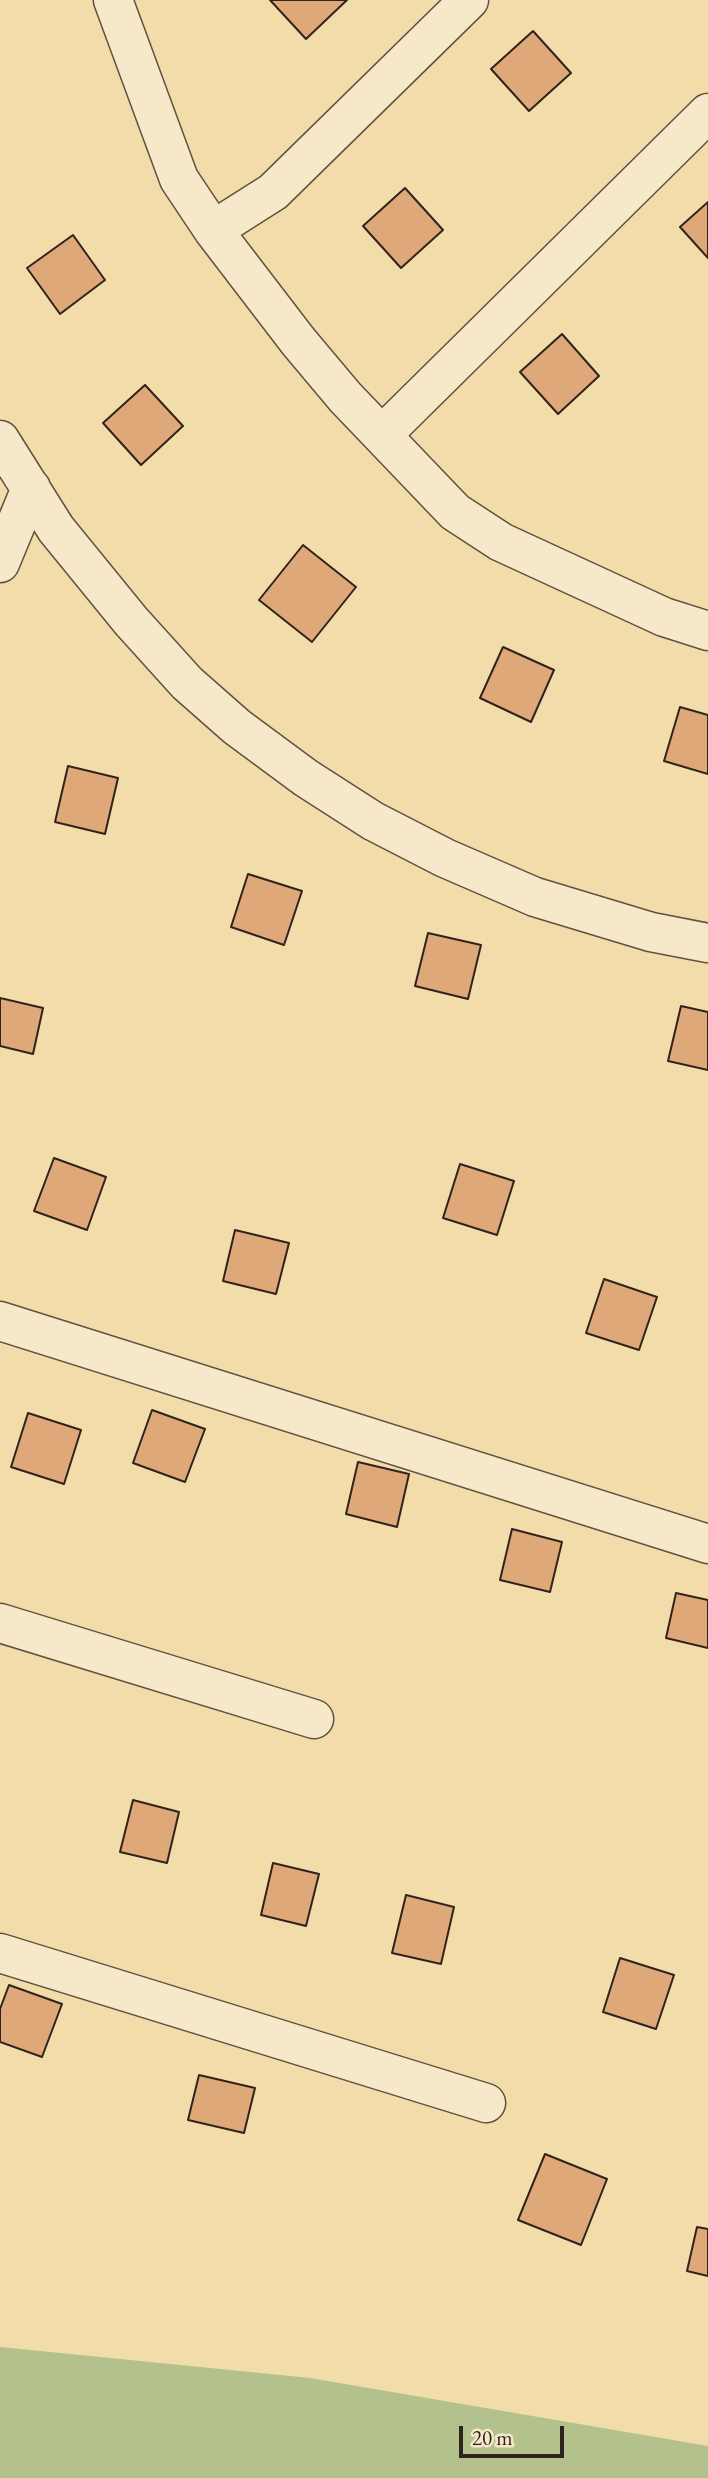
<!DOCTYPE html>
<html>
<head>
<meta charset="utf-8">
<style>
	body { margin:0 }
	#map { position:relative; width:708px; height:2478px; overflow:hidden; background:#f1dcaa; font-family:"EB Garamond",serif }
	canvas { display:block }
	.scale { position:absolute; left:459px; top:2426px; width:105px; height:32px; box-sizing:border-box; border:4px solid #30231e; border-top:0; padding-left:9px; font-size:21px; line-height:24px; white-space:nowrap; color:#30231e; -webkit-text-stroke:5px #f6e8c8; paint-order:stroke }
</style>
</head>
<body>
<div id="map">
<canvas width="708" height="2478"></canvas>
<div class="scale">20 m</div>
</div>
<script>
const ctx = document.querySelector('canvas').getContext('2d');
ctx.lineJoin = 'round';
function fill(path, color) {
  ctx.fillStyle = color;
  ctx.fill(path, 'evenodd');
}
function poly(rows) {
  const path = new Path2D();
  for (const r of rows) {
    path.moveTo(r[0], r[1]);
    for (let i = 2; i < r.length; i += 2) path.lineTo(r[i], r[i + 1]);
  }
  return path;
}
function stroke(path, color, width, dash) {
  ctx.strokeStyle = color;
  ctx.lineWidth = width;
  ctx.lineCap = dash ? 'butt' : 'round';
  ctx.setLineDash(dash || []);
  ctx.stroke(path);
}
const green = poly([
	[0,2347,310,2378,708,2446,708,2478,0,2478]
]);
const building = poly([
	[270,0,347,0,306,39,270,0],
	[533,31,571,73,529,111,491,69,533,31],
	[405,188,443,230,401,268,363,226,405,188],
	[708,202,708,258,680,227,708,202],
	[73,235,105,280,60,314,27,268,73,235],
	[562,334,599,376,558,414,520,372,562,334],
	[145,385,183,426,141,465,103,423,145,385],
	[303,545,356,587,312,642,259,600,303,545],
	[503,647,554,670,531,722,480,698,503,647],
	[680,707,708,715,708,774,664,761,680,707],
	[68,766,118,778,105,834,55,822,68,766],
	[248,874,302,891,284,945,231,927,248,874],
	[428,933,481,945,468,999,415,986,428,933],
	[0,998,43,1008,33,1054,0,1046,0,998],
	[681,1006,708,1012,708,1070,668,1061,681,1006],
	[54,1158,106,1177,87,1230,34,1211,54,1158],
	[460,1164,514,1181,497,1235,443,1218,460,1164],
	[235,1230,289,1243,276,1294,223,1281,235,1230],
	[604,1279,657,1297,639,1350,586,1333,604,1279],
	[152,1410,205,1429,185,1482,133,1463,152,1410],
	[28,1413,81,1430,64,1484,11,1467,28,1413],
	[358,1462,409,1474,397,1527,346,1514,358,1462],
	[512,1529,562,1542,550,1592,500,1580,512,1529],
	[676,1593,708,1600,708,1648,666,1638,676,1593],
	[133,1800,179,1812,167,1863,120,1852,133,1800],
	[273,1863,319,1874,306,1926,261,1915,273,1863],
	[406,1895,454,1907,441,1964,392,1953,406,1895],
	[620,1958,674,1975,656,2029,603,2012,620,1958],
	[9,1985,62,2004,42,2057,0,2042,0,2009,9,1985],
	[199,2075,255,2088,244,2133,188,2120,199,2075],
	[545,2154,607,2179,581,2245,518,2220,545,2154],
	[697,2227,708,2229,708,2276,687,2271,697,2227]
]);
const minor = poly([
	[113,0,179,179,213,230,298,341,345,397,455,512,501,542,664,617,708,631],
	[213,230,273,192,469,0],
	[382,435,708,113],
	[0,440,56,529,131,621,187,683,237,727,306,778,373,821,445,858,535,897,651,932,708,943],
	[0,563,31,488],
	[0,1321,708,1544],
	[0,1623,314,1719],
	[0,1953,486,2103]
]);
fill(green, '#b3c28d');
fill(building, '#dfa879');
stroke(building, '#30231e', 2);
stroke(minor, '#605141', 41);
stroke(minor, '#f6e8c8', 38);
</script>
</body>
</html>
